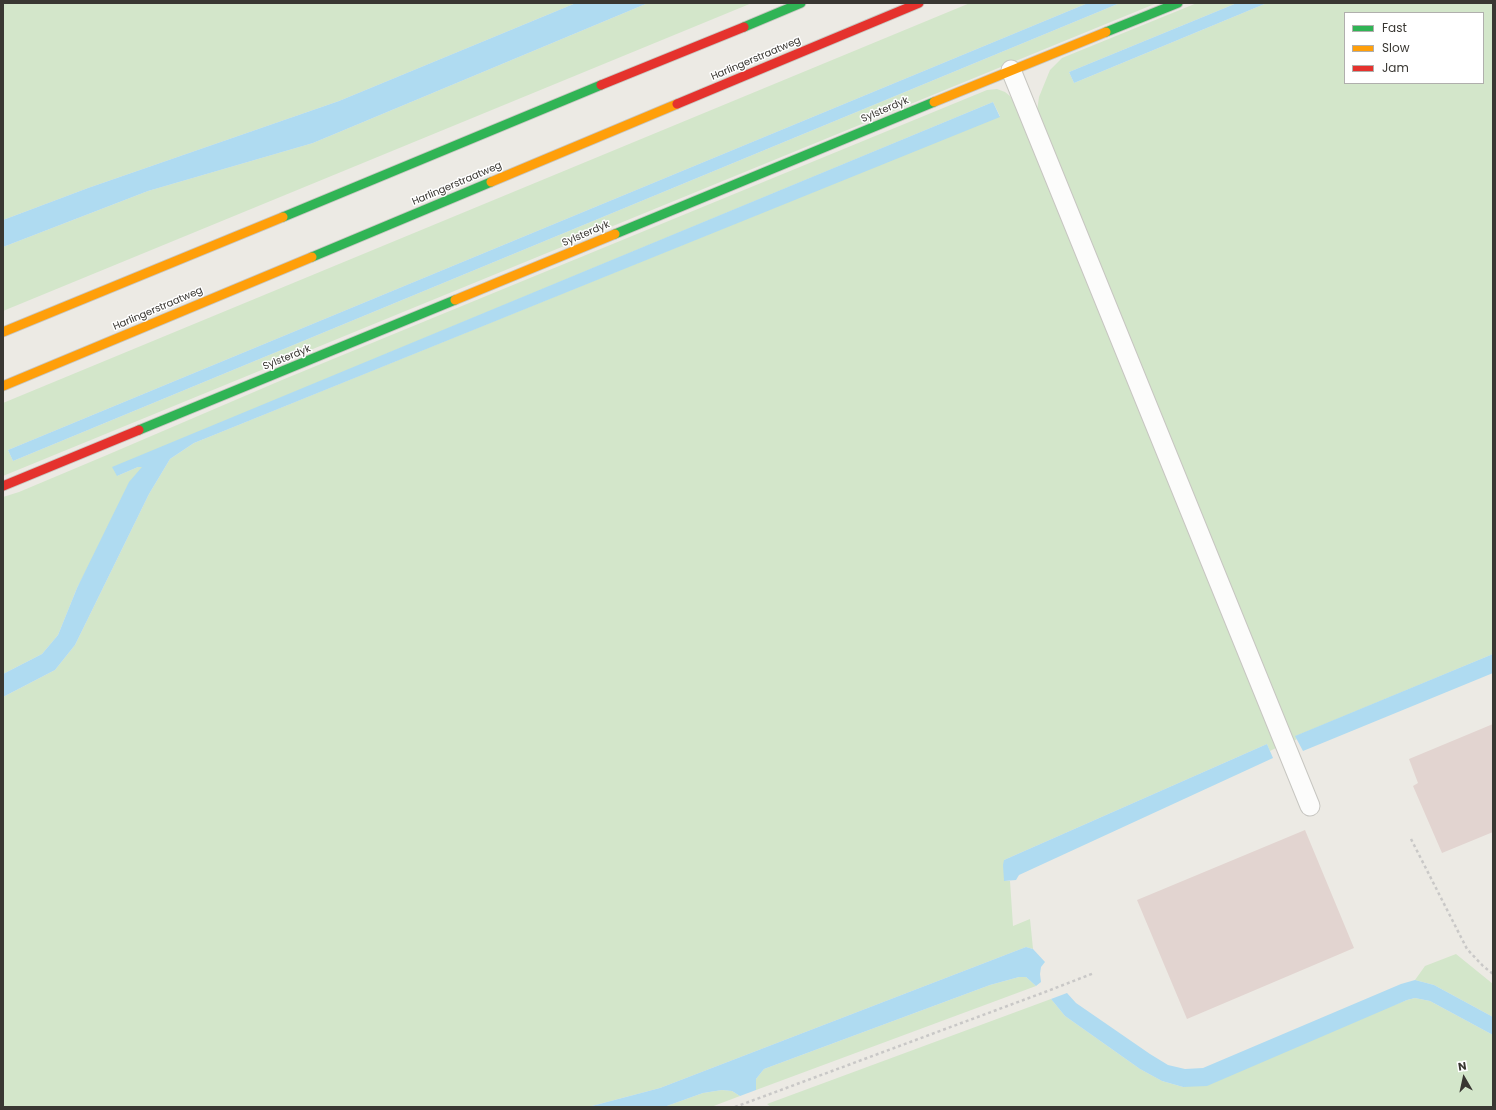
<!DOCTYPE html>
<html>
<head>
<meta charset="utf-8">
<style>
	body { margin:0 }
	#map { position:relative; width:1496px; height:1110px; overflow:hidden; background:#eceae4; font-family:Poppins,sans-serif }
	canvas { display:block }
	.frame { position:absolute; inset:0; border:4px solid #393732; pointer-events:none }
	.legend { position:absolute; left:1344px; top:12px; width:140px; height:72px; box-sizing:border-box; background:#fff; border:1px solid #b0afad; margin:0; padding:5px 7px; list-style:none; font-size:12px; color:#393732 }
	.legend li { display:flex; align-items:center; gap:8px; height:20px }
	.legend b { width:20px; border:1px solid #b0afad }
	.north { position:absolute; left:1444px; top:1058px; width:40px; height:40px; -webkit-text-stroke:3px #fff; paint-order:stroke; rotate:351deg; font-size:11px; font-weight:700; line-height:16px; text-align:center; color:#393732 }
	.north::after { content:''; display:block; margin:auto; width:14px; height:18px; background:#393732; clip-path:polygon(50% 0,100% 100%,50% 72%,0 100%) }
</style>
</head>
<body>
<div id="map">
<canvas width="1496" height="1110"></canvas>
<div class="frame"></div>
<ul class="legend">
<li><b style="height:5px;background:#30b455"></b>Fast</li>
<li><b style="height:5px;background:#ff9f0a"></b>Slow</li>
<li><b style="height:5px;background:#e5322d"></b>Jam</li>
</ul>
<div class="north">N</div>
</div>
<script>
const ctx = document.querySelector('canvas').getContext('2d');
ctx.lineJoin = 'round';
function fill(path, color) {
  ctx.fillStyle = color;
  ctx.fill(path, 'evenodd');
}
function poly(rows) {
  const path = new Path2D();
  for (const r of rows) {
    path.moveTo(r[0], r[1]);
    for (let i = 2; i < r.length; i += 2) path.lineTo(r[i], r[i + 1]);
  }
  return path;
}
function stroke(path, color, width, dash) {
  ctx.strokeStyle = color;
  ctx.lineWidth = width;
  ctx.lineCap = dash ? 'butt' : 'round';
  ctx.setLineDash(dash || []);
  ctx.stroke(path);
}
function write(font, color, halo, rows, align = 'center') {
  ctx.font = font + ' Poppins,sans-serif';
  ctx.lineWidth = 3;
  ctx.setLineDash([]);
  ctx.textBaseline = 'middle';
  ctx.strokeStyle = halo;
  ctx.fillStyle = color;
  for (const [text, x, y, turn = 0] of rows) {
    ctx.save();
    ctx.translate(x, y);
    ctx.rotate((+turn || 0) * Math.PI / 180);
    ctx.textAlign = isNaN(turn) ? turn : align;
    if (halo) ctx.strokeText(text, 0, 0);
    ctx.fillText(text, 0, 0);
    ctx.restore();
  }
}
const green = poly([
	[3,3,576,3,339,101,88,188,3,220],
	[648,3,752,3,3,311,3,247,148,191,313,143],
	[970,3,1088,3,8,450,13,461,1120,3,1157,3,3,476,3,403],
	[1197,3,1237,3,1069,72,1074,83,1267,3,1493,3,1493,654,1296,736,1297,739,1292,742,1037,111,1039,97,1050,70,1062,58],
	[1345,13,1483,13,1483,83,1345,83],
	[997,89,1005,92,1010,96,1018,110,1276,748,1270,751,1267,744,1004,860,1005,881,1010,881,1013,926,1030,919,1033,949,1026,947,660,1088,588,1107,3,1107,3,697,55,670,75,645,149,494,170,459,194,443,1000,116,993,102,160,448,117,476,138,467,143,467,77,588,58,635,42,654,3,674,3,497,19,492,107,455,282,380,987,90],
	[1456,954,1493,984,1493,1017,1434,985,1415,980,1425,966],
	[1019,977,1026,977,1036,986,756,1090,756,1079,764,1069,990,985],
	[1415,998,1430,1001,1493,1035,1493,1107,771,1107,767,1104,1051,999,1065,1016,1140,1069,1162,1081,1183,1087,1407,1000],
	[722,1090,732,1091,740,1096,711,1107,664,1107,703,1093]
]);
const water = poly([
	[576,3,648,3,313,143,148,191,3,247,3,220,88,188,339,101],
	[1088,3,1120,3,13,461,8,450],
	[1237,3,1267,3,1074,83,1069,72],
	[993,102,1000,117,194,443,170,459,149,494,75,645,55,670,3,697,3,674,42,654,58,635,77,588,129,482,142,467,138,467,117,476,112,467],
	[1493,654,1493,673,1303,751,1295,736],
	[1267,744,1273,758,1019,875,1016,880,1004,881,1003,865,1004,860],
	[1026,947,1033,949,1045,962,1041,967,1040,974,1041,982,1036,986,1026,977,1019,977,990,985,764,1069,756,1079,756,1090,740,1096,732,1091,722,1090,703,1093,664,1107,588,1107,660,1088],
	[1415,980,1434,985,1493,1017,1493,1035,1430,1001,1415,998,1407,1000,1207,1086,1183,1087,1162,1081,1140,1069,1065,1016,1051,999,1067,993,1076,1003,1150,1054,1168,1065,1185,1069,1203,1068,1401,984]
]);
const building = poly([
	[1493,724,1493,832,1442,853,1413,786,1418,783,1409,759],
	[1305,830,1354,948,1187,1019,1137,900]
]);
const path = poly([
	[1411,839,1467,949,1483,966,1493,974],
	[735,1107,1045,992,1094,973]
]);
const lane = poly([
	[1011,70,1310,806]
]);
const fast = poly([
	[744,27,801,3],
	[1106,32,1178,3],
	[283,217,601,85],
	[615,234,934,102],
	[312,257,491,182],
	[139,430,455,300]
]);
const slow = poly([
	[934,102,1106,32],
	[491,182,677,104],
	[455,300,615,234],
	[3,332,283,217],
	[3,386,312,257]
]);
const jam = poly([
	[601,85,744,27],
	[677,104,919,3],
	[3,486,139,430]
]);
const streetNames = [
	["Harlingerstraatweg",756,59,-23],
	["Sylsterdyk",885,110,-23],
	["Harlingerstraatweg",457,184,-23],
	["Sylsterdyk",586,234,-23],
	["Harlingerstraatweg",158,309,-23],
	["Sylsterdyk",287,358,-22]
];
fill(green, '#d3e6ca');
fill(water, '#afdbf1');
fill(building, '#e2d4d0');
stroke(lane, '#c7c6c1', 21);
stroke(fast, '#c7c6c1', 11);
stroke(slow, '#c7c6c1', 11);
stroke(jam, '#c7c6c1', 11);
stroke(path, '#c9c8c7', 2.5, [3, 3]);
stroke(lane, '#fcfcfb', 19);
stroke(fast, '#30b455', 9);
stroke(slow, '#ff9f0a', 9);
stroke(jam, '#e5322d', 9);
write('10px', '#393732', '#fff', streetNames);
</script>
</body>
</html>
